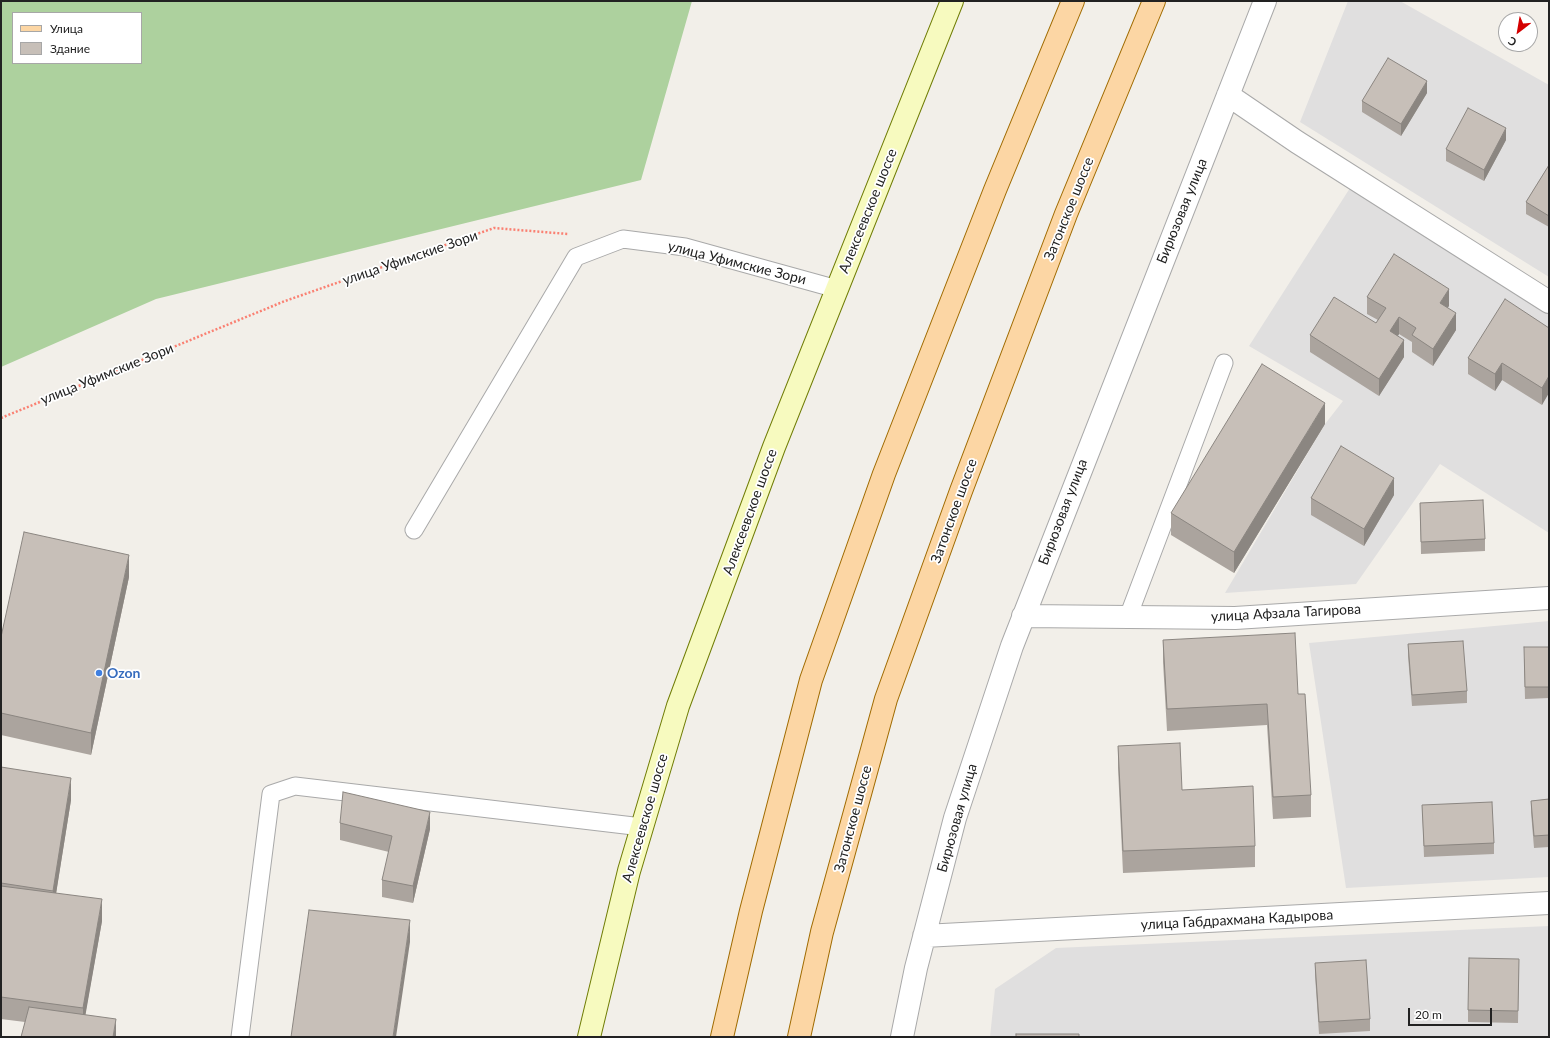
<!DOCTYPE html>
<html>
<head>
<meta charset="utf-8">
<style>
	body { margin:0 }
	#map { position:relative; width:1550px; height:1038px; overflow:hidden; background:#f2efe9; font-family:Lato,sans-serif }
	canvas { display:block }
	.frame { position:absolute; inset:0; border:2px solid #222; pointer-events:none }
	.legend { position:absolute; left:12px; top:12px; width:130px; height:52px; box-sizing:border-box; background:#fff; border:1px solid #a7a7a7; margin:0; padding:5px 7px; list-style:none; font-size:12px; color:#222 }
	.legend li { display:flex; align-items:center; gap:8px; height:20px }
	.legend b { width:20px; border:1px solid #a7a7a7 }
	.north { position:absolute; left:1498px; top:12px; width:40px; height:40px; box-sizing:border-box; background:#fff; border:1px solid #a7a7a7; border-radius:50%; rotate:211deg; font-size:11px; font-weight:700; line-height:16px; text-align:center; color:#222 }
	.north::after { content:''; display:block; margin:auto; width:14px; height:18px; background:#d40000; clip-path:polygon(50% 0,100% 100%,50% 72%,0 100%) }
	.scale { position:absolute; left:1408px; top:1008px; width:84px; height:18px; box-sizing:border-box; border:2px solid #222; border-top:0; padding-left:5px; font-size:12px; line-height:14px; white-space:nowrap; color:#222; -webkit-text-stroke:3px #fff; paint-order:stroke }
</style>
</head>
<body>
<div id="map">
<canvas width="1550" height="1038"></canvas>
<div class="frame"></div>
<ul class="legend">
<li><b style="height:5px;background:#fcd6a4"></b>Улица</li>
<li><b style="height:11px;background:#c7bfb8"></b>Здание</li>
</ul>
<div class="north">С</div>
<div class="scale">20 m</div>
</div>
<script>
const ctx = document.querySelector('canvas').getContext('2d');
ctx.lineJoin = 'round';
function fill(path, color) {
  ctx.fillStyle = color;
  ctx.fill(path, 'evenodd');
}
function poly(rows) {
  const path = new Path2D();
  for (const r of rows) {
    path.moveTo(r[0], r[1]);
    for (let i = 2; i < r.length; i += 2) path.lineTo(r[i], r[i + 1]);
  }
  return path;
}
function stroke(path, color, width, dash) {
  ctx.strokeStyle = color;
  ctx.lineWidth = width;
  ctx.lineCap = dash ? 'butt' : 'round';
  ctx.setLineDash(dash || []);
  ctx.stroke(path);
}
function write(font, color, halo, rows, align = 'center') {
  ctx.font = font + ' Lato,sans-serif';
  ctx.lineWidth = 3.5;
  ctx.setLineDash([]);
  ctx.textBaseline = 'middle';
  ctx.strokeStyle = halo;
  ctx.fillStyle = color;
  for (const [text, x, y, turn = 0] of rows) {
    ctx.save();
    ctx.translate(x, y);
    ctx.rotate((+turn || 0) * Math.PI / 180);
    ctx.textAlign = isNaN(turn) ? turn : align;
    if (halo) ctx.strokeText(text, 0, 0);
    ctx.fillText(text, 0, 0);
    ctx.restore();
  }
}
const residential = poly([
	[1348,1,1400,1,1549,85,1549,277,1300,122],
	[1350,188,1549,314,1549,533,1440,464,1356,584,1225,593,1325,424,1343,401,1249,346],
	[1549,621,1549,877,1346,888,1309,643],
	[1549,926,1549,1037,990,1037,995,989,1056,948]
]);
const forest = poly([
	[1,1,692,1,641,180,156,299,1,367],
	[13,13,141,13,141,63,13,63]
]);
const path = poly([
	[1,418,285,301,494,228,568,234]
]);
const lane = poly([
	[414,530,576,257,623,239,685,247,837,289],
	[1128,617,1224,363],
	[240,1037,271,794,295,786,642,827]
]);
const street = poly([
	[1228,95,1297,142,1549,302],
	[1023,616,1235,618,1549,598],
	[924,936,1549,903],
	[902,1037,916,968,955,818,1012,646,1265,1]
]);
const secondary = poly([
	[589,1037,629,871,678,706,774,447,952,1]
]);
const primary = poly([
	[722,1037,751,911,811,680,884,474,995,190,1073,1],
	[799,1037,822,932,886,699,961,491,1066,214,1154,1]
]);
const wall = poly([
	[1427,93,1401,136,1362,112,1362,101],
	[1506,140,1484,181,1446,161,1446,149],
	[1549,165,1549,227,1526,214,1526,202],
	[1367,297,1449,306,1447,307,1456,330,1433,366,1412,352,1412,342,1399,334,1398,336,1404,357,1379,396,1310,352,1310,335,1376,323,1378,320,1367,314],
	[1549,328,1542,405,1502,380,1495,391,1468,374,1468,358],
	[1325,424,1234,573,1171,535,1171,513],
	[1394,495,1364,546,1311,515,1311,498],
	[1420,503,1485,539,1485,551,1421,554],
	[129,577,91,755,1,735,1,637],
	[1163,640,1298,694,1311,795,1311,817,1273,819,1267,725,1167,731,1163,662],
	[1408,644,1467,691,1467,703,1412,706,1408,656],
	[1549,647,1549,698,1525,699,1524,659],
	[1118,746,1182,790,1255,846,1255,867,1123,873,1118,768],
	[1,767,71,800,56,893,102,921,85,1015,116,1036,116,1037,21,1037,25,1022,1,1019],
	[1549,799,1549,847,1534,848,1531,812,1531,801],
	[1422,805,1494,843,1494,854,1424,857],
	[340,823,430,829,413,903,382,897,382,880,389,852,340,840],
	[1519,959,1518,1023,1468,1022,1468,1010],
	[1315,963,1370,1019,1370,1031,1319,1034,1315,975]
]);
const shadedWall = poly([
	[1427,81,1427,93,1401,136,1401,124],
	[1506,128,1506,140,1484,181,1484,170],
	[1449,289,1449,306,1440,319,1440,303],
	[1456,313,1456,330,1433,366,1433,349],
	[1399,317,1399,334,1390,348,1390,331],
	[1404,340,1404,357,1379,396,1379,379],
	[1502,363,1502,380,1495,391,1495,374],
	[1549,376,1549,393,1542,405,1542,388],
	[1325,403,1325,424,1234,573,1234,552],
	[1394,478,1394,495,1364,546,1364,529],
	[129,555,129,577,91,755,91,733],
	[71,778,71,800,53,913,53,891],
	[430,812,430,829,413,903,413,886],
	[102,899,102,921,83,1029,83,1008],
	[410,920,410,942,396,1037,393,1037],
	[116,1019,116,1037,113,1037]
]);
const building = poly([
	[1388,58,1427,81,1401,124,1362,101,1388,58],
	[1468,108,1506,128,1484,170,1446,149,1468,108],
	[1549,165,1549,216,1526,202,1549,165],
	[1394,254,1449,289,1440,303,1456,313,1433,349,1412,335,1416,328,1399,317,1390,331,1404,340,1379,379,1310,335,1334,297,1376,323,1386,308,1367,297,1394,254],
	[1505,299,1549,328,1549,376,1542,388,1502,363,1495,374,1468,358,1505,299],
	[1262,364,1325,403,1234,552,1171,513,1262,364],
	[1341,446,1394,478,1364,529,1311,498,1341,446],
	[1483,500,1485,539,1421,542,1420,503,1483,500],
	[24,532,129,555,91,733,1,713,1,637,24,532],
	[1295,633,1298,694,1305,694,1311,795,1273,797,1267,704,1167,709,1163,640,1295,633],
	[1463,641,1467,691,1412,695,1408,644,1463,641],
	[1524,647,1549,647,1549,687,1525,687,1524,647],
	[1180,743,1182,790,1253,786,1255,846,1123,851,1118,746,1180,743],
	[1,767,71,778,53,891,1,883,1,767],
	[343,792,430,812,413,886,382,880,392,836,340,823,343,792],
	[1549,799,1549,835,1534,836,1531,801,1549,799],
	[1492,802,1494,843,1424,846,1422,805,1492,802],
	[1,886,102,899,83,1008,1,997,1,886],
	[309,910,410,920,393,1037,291,1037,309,910],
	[1469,958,1519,959,1518,1011,1468,1010,1469,958],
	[1366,960,1370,1019,1319,1022,1315,963,1366,960],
	[29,1007,116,1019,113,1037,21,1037,29,1007],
	[1016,1034,1079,1034,1079,1037,1016,1037,1016,1034]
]);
const markers = [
	[99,673,4,"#3f7fe0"]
];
const streetNames = [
	["Затонское шоссе",1069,209,-68],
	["Алексеевское шоссе",868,211,-68],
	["Бирюзовая улица",1182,211,-68],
	["улица Уфимские Зори",410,258,-19],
	["улица Уфимские Зори",737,263,14],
	["улица Уфимские Зори",107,374,-22],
	["Затонское шоссе",954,511,-70],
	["Алексеевское шоссе",750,512,-70],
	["Бирюзовая улица",1063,512,-69],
	["улица Афзала Тагирова",1286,613,-3],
	["Алексеевское шоссе",645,818,-74],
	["Бирюзовая улица",957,818,-74],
	["Затонское шоссе",853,819,-75],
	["улица Габдрахмана Кадырова",1237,920,-3]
];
const shopNames = [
	["Ozon",107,673]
];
fill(residential, '#e0dfdf');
fill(forest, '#add19e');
stroke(lane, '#a9a9a9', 19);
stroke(street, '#a9a9a9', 24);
stroke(secondary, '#707d05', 24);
stroke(primary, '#a06b00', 24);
stroke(path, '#fa8072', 2.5, [2, 2]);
stroke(lane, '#fff', 17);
stroke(street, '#fff', 22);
stroke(secondary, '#f7fabf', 22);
stroke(primary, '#fcd6a4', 22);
fill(wall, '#aba49e');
fill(shadedWall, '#8b8681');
fill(building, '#c7bfb8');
stroke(building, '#8b8681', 1);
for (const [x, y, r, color] of markers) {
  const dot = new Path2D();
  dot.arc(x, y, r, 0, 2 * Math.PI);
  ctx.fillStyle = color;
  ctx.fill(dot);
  stroke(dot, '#fff', 1.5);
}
write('14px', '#222', '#fff', streetNames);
write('bold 14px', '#366cbe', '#fff', shopNames, 'left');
</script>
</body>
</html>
